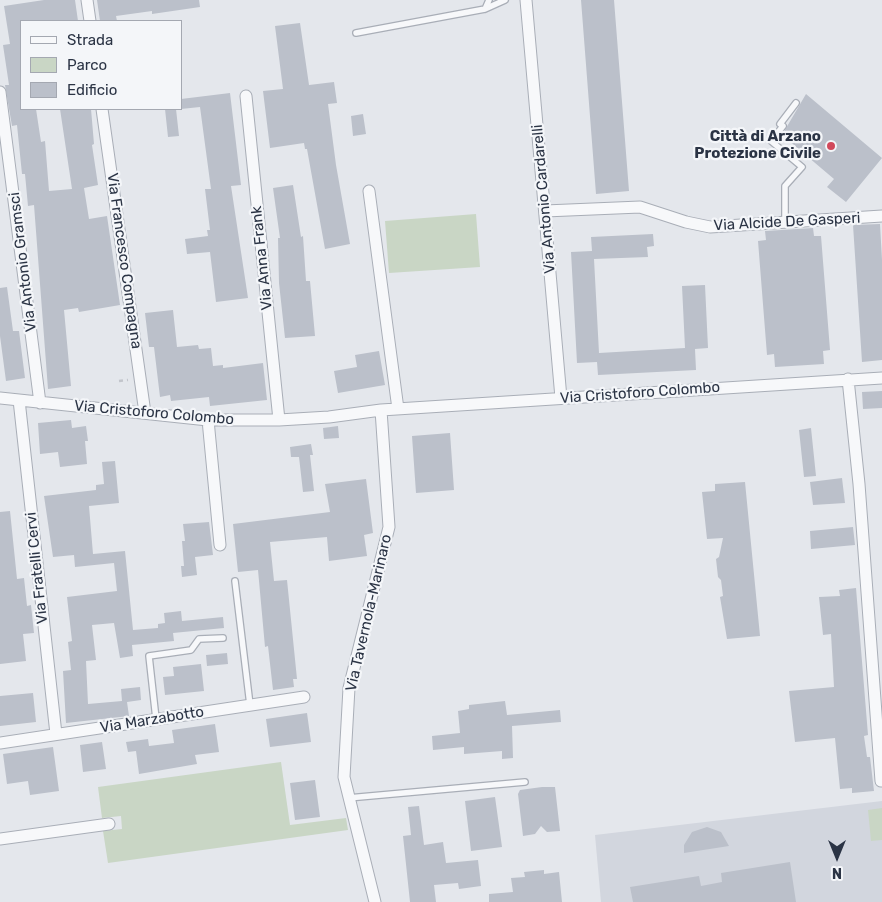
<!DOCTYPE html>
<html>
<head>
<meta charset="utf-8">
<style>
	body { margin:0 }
	#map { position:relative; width:882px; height:902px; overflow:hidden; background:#e4e7ec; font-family:Rubik,sans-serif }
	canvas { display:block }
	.legend { position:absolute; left:20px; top:20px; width:162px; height:90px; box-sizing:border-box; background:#f4f6f9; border:1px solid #a4a8b1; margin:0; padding:6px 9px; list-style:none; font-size:15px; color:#2b3445 }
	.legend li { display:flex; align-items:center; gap:10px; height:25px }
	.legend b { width:25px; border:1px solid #a4a8b1 }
	.north { position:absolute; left:812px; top:832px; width:50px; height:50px; -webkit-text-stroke:4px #f4f6f9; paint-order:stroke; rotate:180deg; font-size:14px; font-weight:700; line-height:20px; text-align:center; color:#2b3445 }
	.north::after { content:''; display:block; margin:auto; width:18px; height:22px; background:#2b3445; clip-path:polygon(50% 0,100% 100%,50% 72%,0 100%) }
</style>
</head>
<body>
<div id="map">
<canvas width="882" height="902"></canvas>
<ul class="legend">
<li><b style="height:6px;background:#f7f8fa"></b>Strada</li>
<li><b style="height:14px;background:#c9d6c5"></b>Parco</li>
<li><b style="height:14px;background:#bbc0ca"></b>Edificio</li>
</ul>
<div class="north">N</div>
</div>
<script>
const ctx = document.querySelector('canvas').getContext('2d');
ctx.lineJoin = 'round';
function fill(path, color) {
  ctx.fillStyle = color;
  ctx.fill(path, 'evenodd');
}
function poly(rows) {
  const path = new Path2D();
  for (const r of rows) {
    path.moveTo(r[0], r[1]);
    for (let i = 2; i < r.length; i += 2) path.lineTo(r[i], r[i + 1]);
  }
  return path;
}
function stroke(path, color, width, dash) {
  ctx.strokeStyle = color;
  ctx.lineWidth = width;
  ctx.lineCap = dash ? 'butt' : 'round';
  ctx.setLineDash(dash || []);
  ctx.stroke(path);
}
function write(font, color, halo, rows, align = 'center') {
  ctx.font = font + ' Rubik,sans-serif';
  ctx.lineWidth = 4.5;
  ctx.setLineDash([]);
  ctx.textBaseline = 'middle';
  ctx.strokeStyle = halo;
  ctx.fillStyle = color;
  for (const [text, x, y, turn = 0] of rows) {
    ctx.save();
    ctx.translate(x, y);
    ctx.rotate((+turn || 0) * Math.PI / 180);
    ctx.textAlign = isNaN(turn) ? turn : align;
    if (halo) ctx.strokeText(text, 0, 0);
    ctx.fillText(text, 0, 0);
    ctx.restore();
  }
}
const built = poly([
	[882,801,882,902,601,902,595,835]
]);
const green = poly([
	[476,214,480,267,389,273,385,221],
	[281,762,290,825,346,818,348,830,108,863,103,831,122,829,121,816,102,818,98,787],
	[882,808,882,840,871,841,868,810]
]);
const building = poly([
	[44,0,75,0,78,21,21,21,21,109,36,109,41,142,45,141,49,191,72,189,60,109,91,109,94,144,92,145,98,185,84,188,89,219,107,216,120,305,79,312,78,308,64,310,71,386,48,389,34,205,28,206,25,174,22,174,17,125,12,126,5,85,9,85,3,45,10,44,4,6],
	[97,0,199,0,200,7,152,14,152,11,116,16,117,21,100,21],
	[581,0,614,0,629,191,596,194],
	[300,23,309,85,334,82,337,103,328,104,336,165,350,244,325,249,307,149,305,149,304,143,270,148,263,91,283,89,275,26],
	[230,93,241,185,231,186,248,298,216,302,210,252,187,254,185,239,208,236,207,230,210,230,205,189,211,189,200,107,181,109,181,99],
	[806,94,882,158,846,202,827,187,834,179,782,135],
	[165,109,176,109,179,136,168,137],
	[363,114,366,134,353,136,351,116],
	[293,185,301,237,303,236,306,281,310,281,315,336,285,338,279,283,278,238,280,238,273,188],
	[880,224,882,260,882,360,862,362,853,225],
	[813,228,814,236,821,236,830,350,823,351,824,364,775,367,774,354,767,355,758,241,766,240,765,231],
	[653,234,654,246,647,247,648,257,594,259,599,353,685,348,682,286,705,285,708,348,695,349,696,370,598,375,597,362,577,363,571,252,592,251,591,237],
	[7,287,13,331,19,331,25,378,6,381,0,336,0,288],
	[173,310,177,347,198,345,199,349,211,348,213,366,223,365,223,368,263,363,267,400,210,406,209,397,171,401,170,395,160,397,154,347,149,347,145,313],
	[379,351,385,385,338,393,334,371,357,367,355,355],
	[882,391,882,408,863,409,862,392],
	[71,420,72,428,86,426,88,441,85,441,87,464,60,467,58,452,40,454,38,423],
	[338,426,339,438,324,439,323,428],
	[811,428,816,476,804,477,799,430],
	[450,433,454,490,416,493,412,436],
	[311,444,313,455,310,455,314,491,303,492,299,457,291,457,290,447],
	[115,461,119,503,89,506,93,554,125,551,133,630,158,628,158,624,165,623,164,613,181,611,182,621,223,617,224,628,173,633,174,641,132,645,133,656,120,658,114,623,92,625,96,660,86,661,88,704,122,701,121,689,140,687,141,700,127,702,129,716,66,723,63,671,71,670,68,642,72,641,67,597,117,591,114,563,75,567,74,555,53,557,44,496,96,490,96,485,104,484,102,462],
	[842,478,845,503,813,505,810,482],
	[366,479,373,533,364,535,367,556,329,561,327,537,270,542,274,581,287,580,297,679,293,679,294,687,273,690,268,646,265,647,258,570,238,572,233,524,330,512,325,484],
	[745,482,760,636,727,639,720,597,723,596,721,580,718,577,716,559,719,557,723,538,707,539,702,492,715,491,715,484],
	[10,511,17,579,24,578,27,606,31,605,34,633,23,634,26,661,0,664,0,512],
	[209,522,213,555,195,557,197,575,182,577,181,566,184,566,182,541,185,541,183,524],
	[853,527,855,545,811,549,810,531],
	[856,588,868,735,864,736,867,757,870,757,874,791,852,793,852,788,840,789,835,738,795,742,789,691,834,687,831,634,823,635,819,597,840,596,839,590],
	[227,653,228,664,207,666,206,655],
	[201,664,204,691,165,695,163,677,174,676,173,667],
	[33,693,36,722,0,726,0,696],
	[505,701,507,715,560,710,561,722,512,726,513,758,502,759,502,751,464,754,464,747,433,750,432,736,460,733,458,711,469,709,469,705],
	[307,713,311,742,270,747,266,719],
	[215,724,219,752,195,755,197,764,139,774,136,751,128,752,126,742,148,739,149,746,174,743,172,730],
	[102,742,106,769,83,772,80,745],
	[53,747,59,791,30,795,28,781,7,784,3,754],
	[315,780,320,817,295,820,290,783],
	[542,787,555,787,560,831,547,832,541,826,535,834,523,836,518,794,520,790],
	[495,797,502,847,471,851,465,801],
	[419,806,424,845,443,842,446,863,478,860,481,886,459,889,458,883,434,885,436,902,410,902,403,836,411,835,408,807],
	[707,827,721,832,729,846,684,853,684,845,692,832],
	[790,862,796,902,633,902,630,887,699,876,701,886,722,882,721,873],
	[544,870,544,874,559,872,562,902,489,902,489,894,513,892,511,878,525,877,524,872]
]);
const path = poly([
	[119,381,128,380]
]);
const lane = poly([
	[485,9,489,0],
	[356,33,485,9,505,0],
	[785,222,785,186,802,167,771,141,783,126,780,124,796,103],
	[235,581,250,705],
	[156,719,149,656,191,650,199,639,223,638],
	[348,798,525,782]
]);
const street = poly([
	[87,0,90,21],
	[526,0,561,398],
	[0,92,40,403],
	[246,96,279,420],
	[102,109,145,413],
	[369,191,398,409],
	[545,211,640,207,686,222,710,227,882,216],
	[848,379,859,484,881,781],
	[0,398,208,420,279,420,329,417,381,410,882,378],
	[19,400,56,734],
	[208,420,220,545],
	[0,743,304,697],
	[0,839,109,824],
	[375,902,344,777,349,688,389,527,381,410]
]);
const markers = [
	[831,146,5,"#d1495b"]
];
const poiNames = [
	["Città di Arzano",821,137],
	["Protezione Civile",821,154]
];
const streetNames = [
	["Via Antonio Cardarelli",544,199,-95],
	["Via Alcide De Gasperi",787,222,-3],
	["Via Anna Frank",262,258,-96],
	["Via Francesco Compagna",124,261,82],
	["Via Antonio Gramsci",23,262,-97],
	["Via Cristoforo Colombo",640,393,-4],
	["Via Cristoforo Colombo",154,413,5],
	["Via Fratelli Cervi",37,568,-96],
	["Via Tavernola-Marinaro",369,613,-77],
	["Via Marzabotto",152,720,-9]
];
fill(built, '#d2d6de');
fill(green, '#c9d6c5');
fill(building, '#bbc0ca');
stroke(lane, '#a9aeb7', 8);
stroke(street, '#a9aeb7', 13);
stroke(path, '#c2c5cb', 2.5, [4, 4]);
stroke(lane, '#f7f8fa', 5.5);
stroke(street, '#f7f8fa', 11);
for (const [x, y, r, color] of markers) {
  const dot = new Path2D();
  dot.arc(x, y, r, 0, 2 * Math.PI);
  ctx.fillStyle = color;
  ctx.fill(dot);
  stroke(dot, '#f4f6f9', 2);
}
write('bold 15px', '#2b3445', '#f4f6f9', poiNames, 'right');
write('15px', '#2b3445', '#f4f6f9', streetNames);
</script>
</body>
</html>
